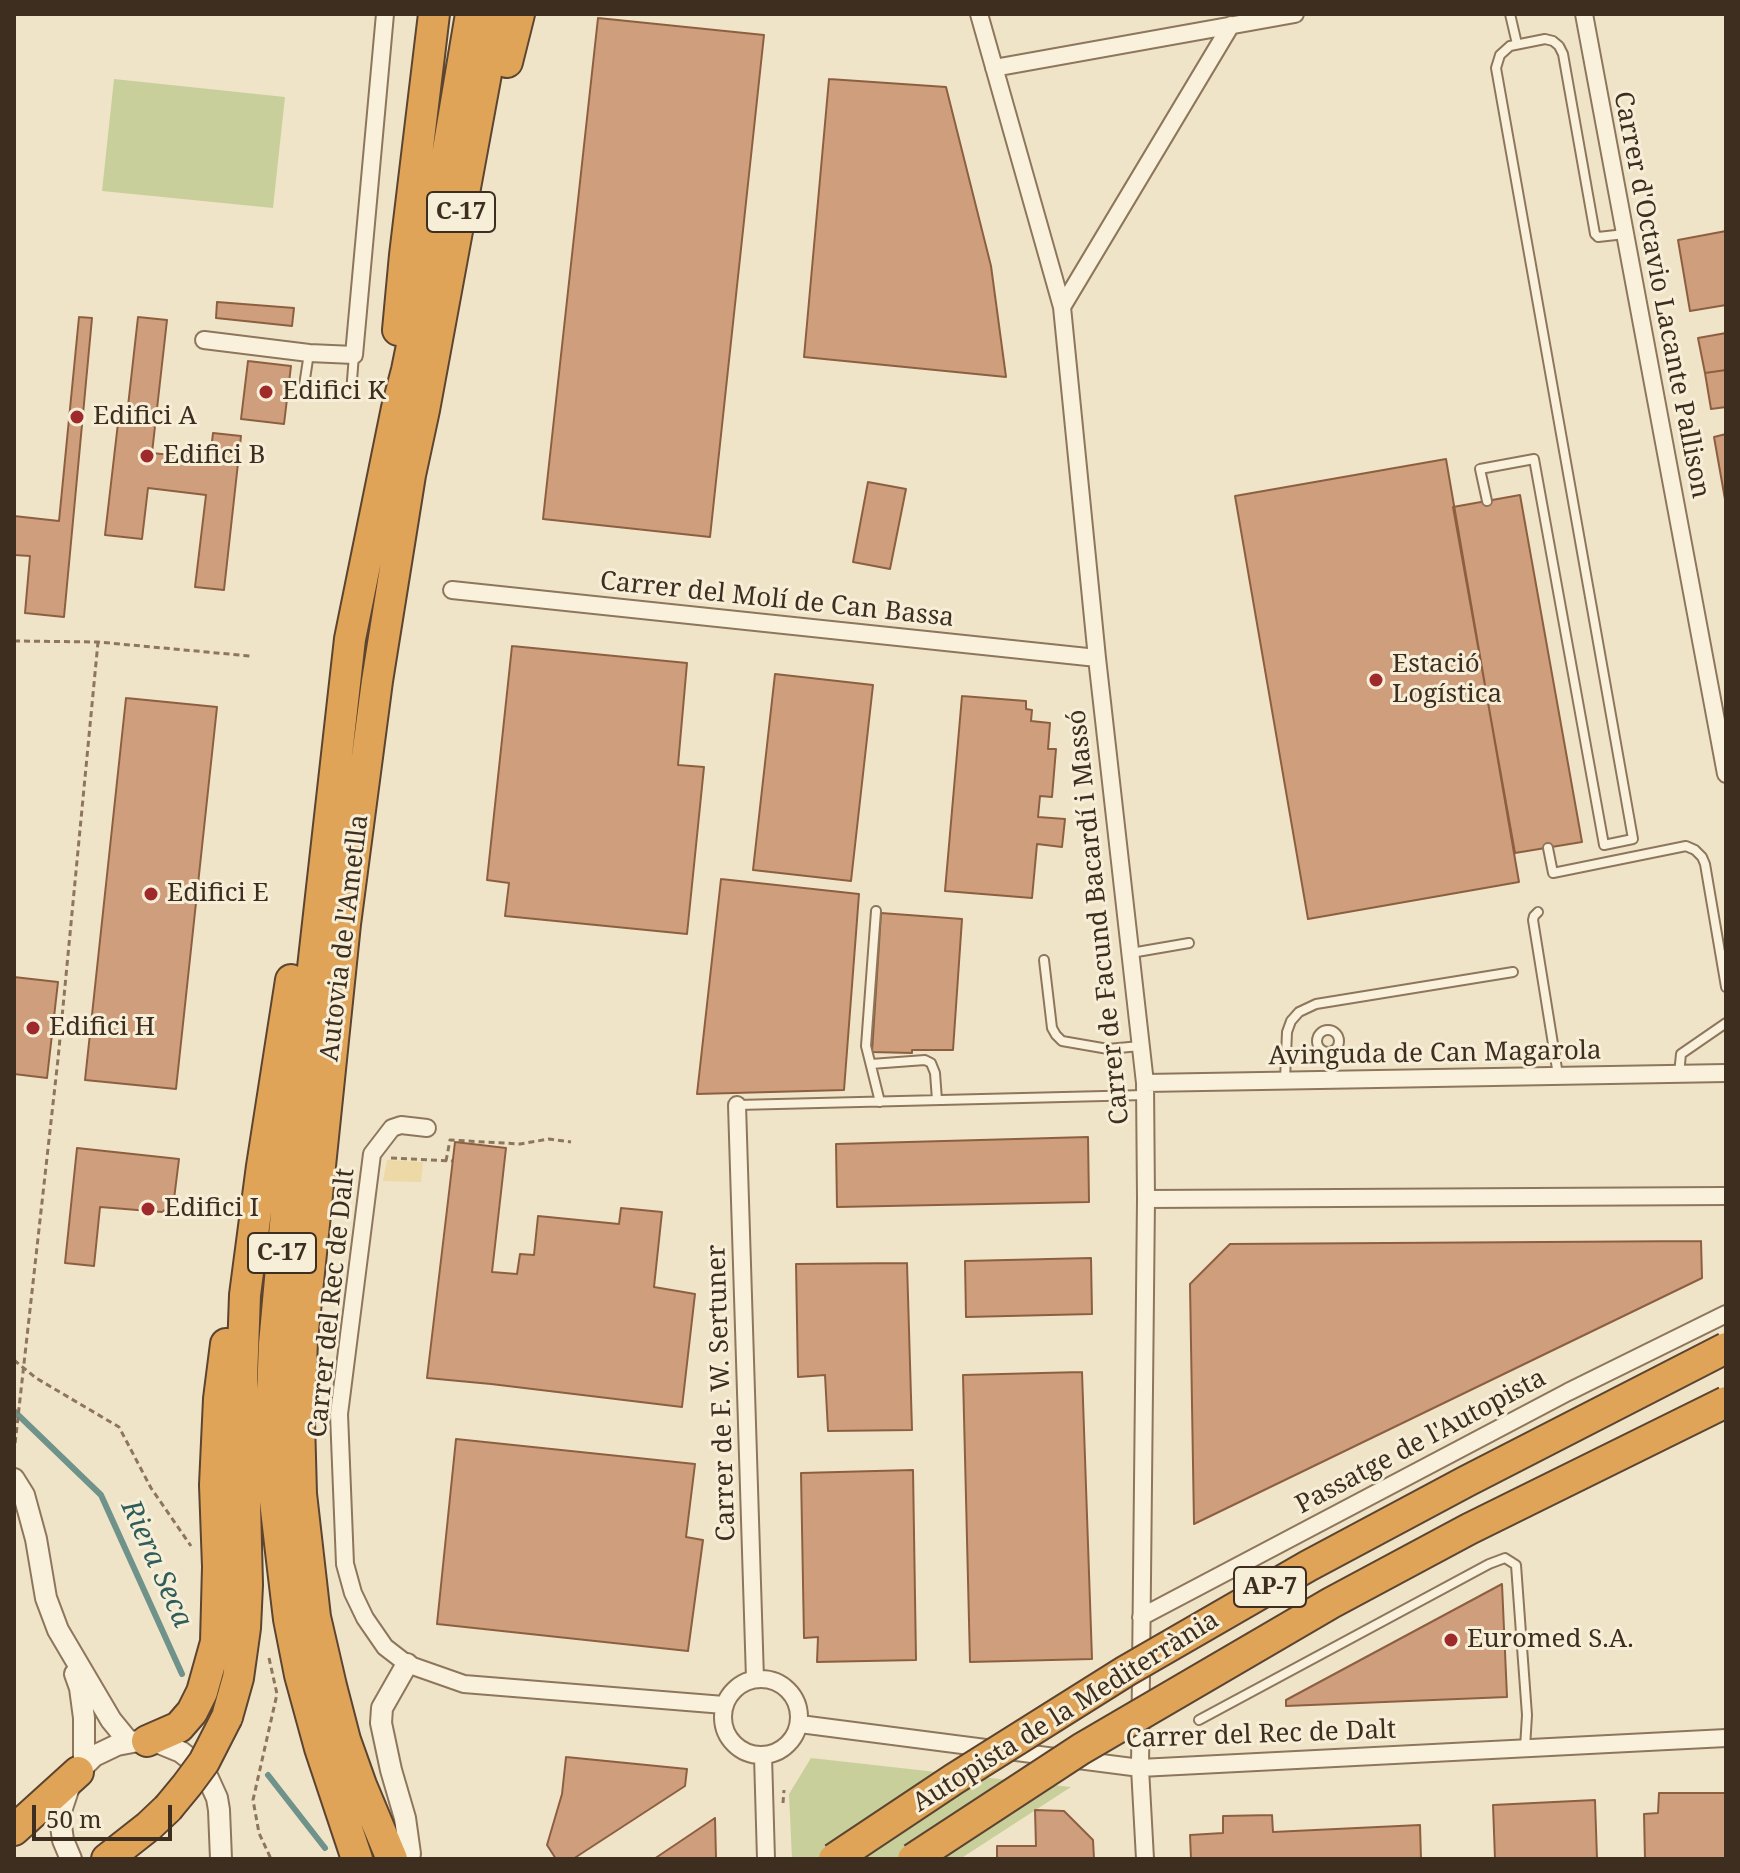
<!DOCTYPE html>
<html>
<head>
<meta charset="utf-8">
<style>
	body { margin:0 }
	#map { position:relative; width:1740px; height:1873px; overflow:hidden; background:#f0e4c8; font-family:"Noto Serif",serif }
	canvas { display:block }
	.frame { position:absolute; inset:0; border:16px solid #3d2e20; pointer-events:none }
	.scale { position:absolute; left:32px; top:1805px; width:140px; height:36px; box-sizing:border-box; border:4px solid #3d2e20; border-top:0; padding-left:10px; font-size:24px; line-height:28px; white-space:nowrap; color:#3d2e20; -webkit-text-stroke:6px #f7eed8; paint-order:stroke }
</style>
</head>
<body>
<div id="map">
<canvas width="1740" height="1873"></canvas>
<div class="frame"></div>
<div class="scale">50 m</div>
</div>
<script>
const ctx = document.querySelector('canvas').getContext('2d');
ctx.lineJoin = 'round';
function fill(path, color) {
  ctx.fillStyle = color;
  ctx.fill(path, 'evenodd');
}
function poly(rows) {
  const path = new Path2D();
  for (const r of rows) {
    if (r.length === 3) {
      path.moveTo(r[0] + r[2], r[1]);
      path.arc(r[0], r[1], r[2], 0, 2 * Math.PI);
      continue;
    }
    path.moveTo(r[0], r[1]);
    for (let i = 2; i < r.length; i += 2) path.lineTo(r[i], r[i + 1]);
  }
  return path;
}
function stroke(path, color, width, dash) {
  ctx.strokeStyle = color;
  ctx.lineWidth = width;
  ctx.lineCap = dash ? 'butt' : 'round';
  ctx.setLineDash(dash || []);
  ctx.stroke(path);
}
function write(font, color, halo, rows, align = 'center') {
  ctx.font = font + ' "Noto Serif",serif';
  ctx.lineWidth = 6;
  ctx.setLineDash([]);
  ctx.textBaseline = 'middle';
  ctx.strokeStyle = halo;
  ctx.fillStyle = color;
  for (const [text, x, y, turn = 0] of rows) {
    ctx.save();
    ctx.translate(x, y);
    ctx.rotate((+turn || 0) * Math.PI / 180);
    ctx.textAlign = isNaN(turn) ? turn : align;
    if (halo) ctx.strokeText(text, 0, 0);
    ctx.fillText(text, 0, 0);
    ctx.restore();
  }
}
const green = poly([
	[114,79,285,97,273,208,102,191],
	[811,1758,1071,1787,960,1859,792,1859,789,1794]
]);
const sand = poly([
	[387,1160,423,1162,421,1182,383,1181]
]);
const stream = poly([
	[14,1411,101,1495,182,1674],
	[268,1775,325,1848]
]);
const building = poly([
	[598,18,764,35,710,537,543,519,598,18],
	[829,79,946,87,991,266,1006,377,804,357,829,79],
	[1726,231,1726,305,1690,311,1678,240,1726,231],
	[217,302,294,308,292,326,216,318,217,302],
	[79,317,92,318,64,617,25,613,30,556,14,555,14,516,59,521,79,317],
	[138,317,167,320,152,453,210,459,213,433,241,436,224,590,195,587,206,495,148,488,142,539,105,535,118,423,126,424,138,317],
	[1726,333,1726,370,1705,373,1698,338,1726,333],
	[248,361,291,366,284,424,241,419,248,361],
	[1726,370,1726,407,1711,409,1705,373,1726,370],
	[1726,434,1726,505,1714,437,1726,434],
	[1446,459,1519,882,1308,919,1235,496,1446,459],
	[868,482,906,489,890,569,853,562,868,482],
	[1520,495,1582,842,1515,853,1453,507,1520,495],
	[512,646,687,663,678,765,704,767,687,934,505,916,509,883,487,880,512,646],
	[775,674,873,685,851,881,753,870,775,674],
	[962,696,1026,701,1026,709,1032,710,1031,721,1050,723,1048,749,1056,749,1052,797,1040,796,1038,817,1065,819,1062,847,1037,844,1032,898,945,891,962,696],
	[126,698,217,707,176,1089,85,1080,126,698],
	[721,879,859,894,844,1090,697,1094,721,879],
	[881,913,962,919,953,1050,912,1050,912,1053,872,1052,881,913],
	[14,977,58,982,47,1078,14,1074,14,977],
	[1088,1137,1089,1202,837,1207,836,1144,1088,1137],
	[455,1142,506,1148,492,1272,517,1274,520,1254,534,1255,538,1216,619,1224,621,1208,662,1212,654,1287,695,1294,682,1407,491,1384,427,1378,455,1142],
	[77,1148,179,1159,174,1199,170,1206,162,1212,100,1207,94,1266,65,1263,77,1148],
	[1701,1241,1702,1278,1194,1524,1190,1284,1230,1244,1701,1241],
	[1091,1258,1092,1314,966,1317,965,1261,1091,1258],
	[907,1263,912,1430,828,1431,825,1375,798,1377,796,1264,907,1263],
	[1082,1372,1092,1659,970,1662,963,1375,1082,1372],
	[456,1439,695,1464,686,1537,703,1540,688,1651,437,1624,456,1439],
	[913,1470,916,1660,817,1662,818,1637,804,1638,801,1473,913,1470],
	[1502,1584,1507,1697,1286,1706,1286,1700,1502,1584],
	[566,1757,687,1769,685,1786,573,1859,556,1859,547,1845,562,1794,566,1757],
	[1659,1793,1726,1793,1726,1859,1645,1859,1644,1814,1658,1813,1659,1793],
	[1595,1800,1597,1859,1495,1859,1493,1805,1595,1800],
	[1035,1810,1064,1811,1093,1840,1094,1859,997,1859,997,1846,1036,1846,1035,1810],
	[1272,1815,1273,1832,1420,1825,1421,1859,1191,1859,1190,1835,1223,1833,1223,1816,1272,1815],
	[715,1818,716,1858,654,1859,715,1818]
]);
const path = poly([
	[14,641,98,642,250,656],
	[391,1158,452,1161],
	[446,1161,450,1140,520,1144,549,1139,571,1142],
	[14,1360,36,1378,119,1427,151,1488,191,1546],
	[269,1658,277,1694,253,1800,259,1833,271,1859],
	[783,1803,784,1790]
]);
const service = poly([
	[1510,14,1517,44],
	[309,353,303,392,351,393,354,355],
	[1487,501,1480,469,1534,459,1604,845,1633,839,1496,68,1500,55,1510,46,1545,39,1553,41,1559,46,1563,54,1595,234,1598,237,1625,234],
	[1548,848,1553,873,1686,846,1695,850,1702,857,1705,864,1726,987],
	[876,911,866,1046,880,1102],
	[1538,912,1534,916,1533,920,1558,1075],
	[1131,953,1189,943],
	[1044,960,1052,1028,1056,1035,1062,1041,1108,1049,1140,1046],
	[1328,1041,11],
	[871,1064,925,1060,931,1063,935,1073,937,1100],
	[1679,1074,1681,1054,1726,1023],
	[1285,1080,1287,1032,1291,1021,1299,1012,1316,1004,1513,972],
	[737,1105,1145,1095],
	[1199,1720,1489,1564,1505,1558,1516,1565,1527,1715,1525,1748]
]);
const minor = poly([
	[979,14,1062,307,1097,658,1145,1083,1146,1199,1140,1768,1145,1859],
	[1584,14,1726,774],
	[994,68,1295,14],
	[1062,307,1231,25],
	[204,340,309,353,354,355,385,14],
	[452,590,1097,658],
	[1145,1083,1726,1073],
	[737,1105,755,1679],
	[427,1128,401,1125,392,1128,372,1154,339,1414,345,1564,353,1593,365,1618,385,1647,407,1664,464,1684,724,1705],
	[1146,1199,1726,1196],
	[1141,1617,1568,1392,1726,1314],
	[761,1717,38],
	[800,1724,1140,1768,1726,1738],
	[763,1756,766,1859]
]);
const tertiary = poly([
	[14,1479,24,1495,36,1539,46,1598,58,1630,111,1720,129,1742],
	[407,1664,382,1708,381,1723,391,1770,405,1818,410,1854],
	[75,1674,80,1688,84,1718,84,1765],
	[71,1859,63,1840,61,1826,61,1811,70,1784,78,1772,94,1756,117,1745,138,1741,159,1743,181,1752,190,1759,207,1776,217,1798,219,1810,221,1859]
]);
const motorway = poly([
	[507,62,519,14],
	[398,330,405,255,434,14],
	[227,1717,238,1678,245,1628,247,1585,242,1379,245,1295,262,1166,291,980],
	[147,1741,179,1727,192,1712,202,1692,216,1642,218,1567,215,1485,219,1399,226,1344],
	[14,1830,78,1772],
	[107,1859,149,1826,168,1808],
	[357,1859,320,1748,300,1675,289,1619,275,1501,272,1458,271,1421,274,1344,289,1181,350,639,397,408,407,370,429,262,471,14],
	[392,1859,361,1785,345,1740,331,1686,315,1617,301,1494,299,1421,302,1340,345,924,377,681,410,475,424,410,497,14]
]);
const pathBridge = poly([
	[14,1453,58,1059,98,642]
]);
const motorwayBridge = poly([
	[168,1808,187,1785,204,1762,227,1717],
	[834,1859,954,1779,1126,1671,1308,1566,1467,1481,1726,1348],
	[913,1859,1081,1749,1331,1603,1469,1529,1726,1402]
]);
const markers = [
	[266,392,8,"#9e2a2b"],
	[77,417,8,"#9e2a2b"],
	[147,456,8,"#9e2a2b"],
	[1376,680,8,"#9e2a2b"],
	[151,894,8,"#9e2a2b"],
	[33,1028,8,"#9e2a2b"],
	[148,1209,8,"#9e2a2b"],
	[1451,1640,8,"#9e2a2b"]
];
const shields = [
	[461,212,68],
	[282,1253,68],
	[1270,1587,72]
];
const shieldNames = [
	["C-17",461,212],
	["C-17",282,1253],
	["AP-7",1270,1587]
];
const streetNames = [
	["Carrer d'Octavio Lacante Pallison",1661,295,79],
	["Carrer del Molí de Can Bassa",777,600,6],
	["Carrer de Facund Bacardí i Massó",1099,917,-96],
	["Autovia de l'Ametlla",345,938,-83],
	["Avinguda de Can Magarola",1435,1054,-1],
	["Carrer del Rec de Dalt",332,1303,-84],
	["Carrer de F. W. Sertuner",722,1393,-92],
	["Passatge de l'Autopista",1421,1442,-28],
	["Autopista de la Mediterrània",1066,1712,-32],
	["Carrer del Rec de Dalt",1261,1735,-2]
];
const poiNames = [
	["Edifici K",282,392],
	["Edifici A",93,417],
	["Edifici B",163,456],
	["Estació",1392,665],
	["Logística",1392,695],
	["Edifici E",167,894],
	["Edifici H",49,1028],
	["Edifici I",164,1209],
	["Euromed S.A.",1467,1640]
];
const waterNames = [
	["Riera Seca",156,1564,66]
];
fill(green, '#c9cf9b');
fill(sand, '#ecd9a5');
stroke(stream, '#6f938a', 6);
fill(building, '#cf9f7d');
stroke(building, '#8d5f41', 2);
stroke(service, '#8d765c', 12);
stroke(minor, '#8d765c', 20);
stroke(tertiary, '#8d765c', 24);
stroke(motorway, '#5b4430', 34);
stroke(path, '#8d765c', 3, [6, 4]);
stroke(service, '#faf1dc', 8);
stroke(minor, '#faf1dc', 16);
stroke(tertiary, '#faf1dc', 20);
stroke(motorway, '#e0a458', 30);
stroke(motorwayBridge, '#5b4430', 34, []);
stroke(pathBridge, '#8d765c', 3, [6, 4]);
stroke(motorwayBridge, '#e0a458', 30);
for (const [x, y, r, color] of markers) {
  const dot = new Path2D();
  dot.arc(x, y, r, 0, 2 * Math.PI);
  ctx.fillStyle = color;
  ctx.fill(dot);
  stroke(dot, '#f7eed8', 3);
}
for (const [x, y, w] of shields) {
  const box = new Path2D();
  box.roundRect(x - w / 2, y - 20, w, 40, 6);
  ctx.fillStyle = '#f7eed8';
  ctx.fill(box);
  stroke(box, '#3d2e20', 2);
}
write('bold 24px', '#3d2e20', null, shieldNames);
write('26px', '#3d2e20', '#f7eed8', streetNames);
write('26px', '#3d2e20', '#f7eed8', poiNames, 'left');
write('italic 28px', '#2f5d5a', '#f7eed8', waterNames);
</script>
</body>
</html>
